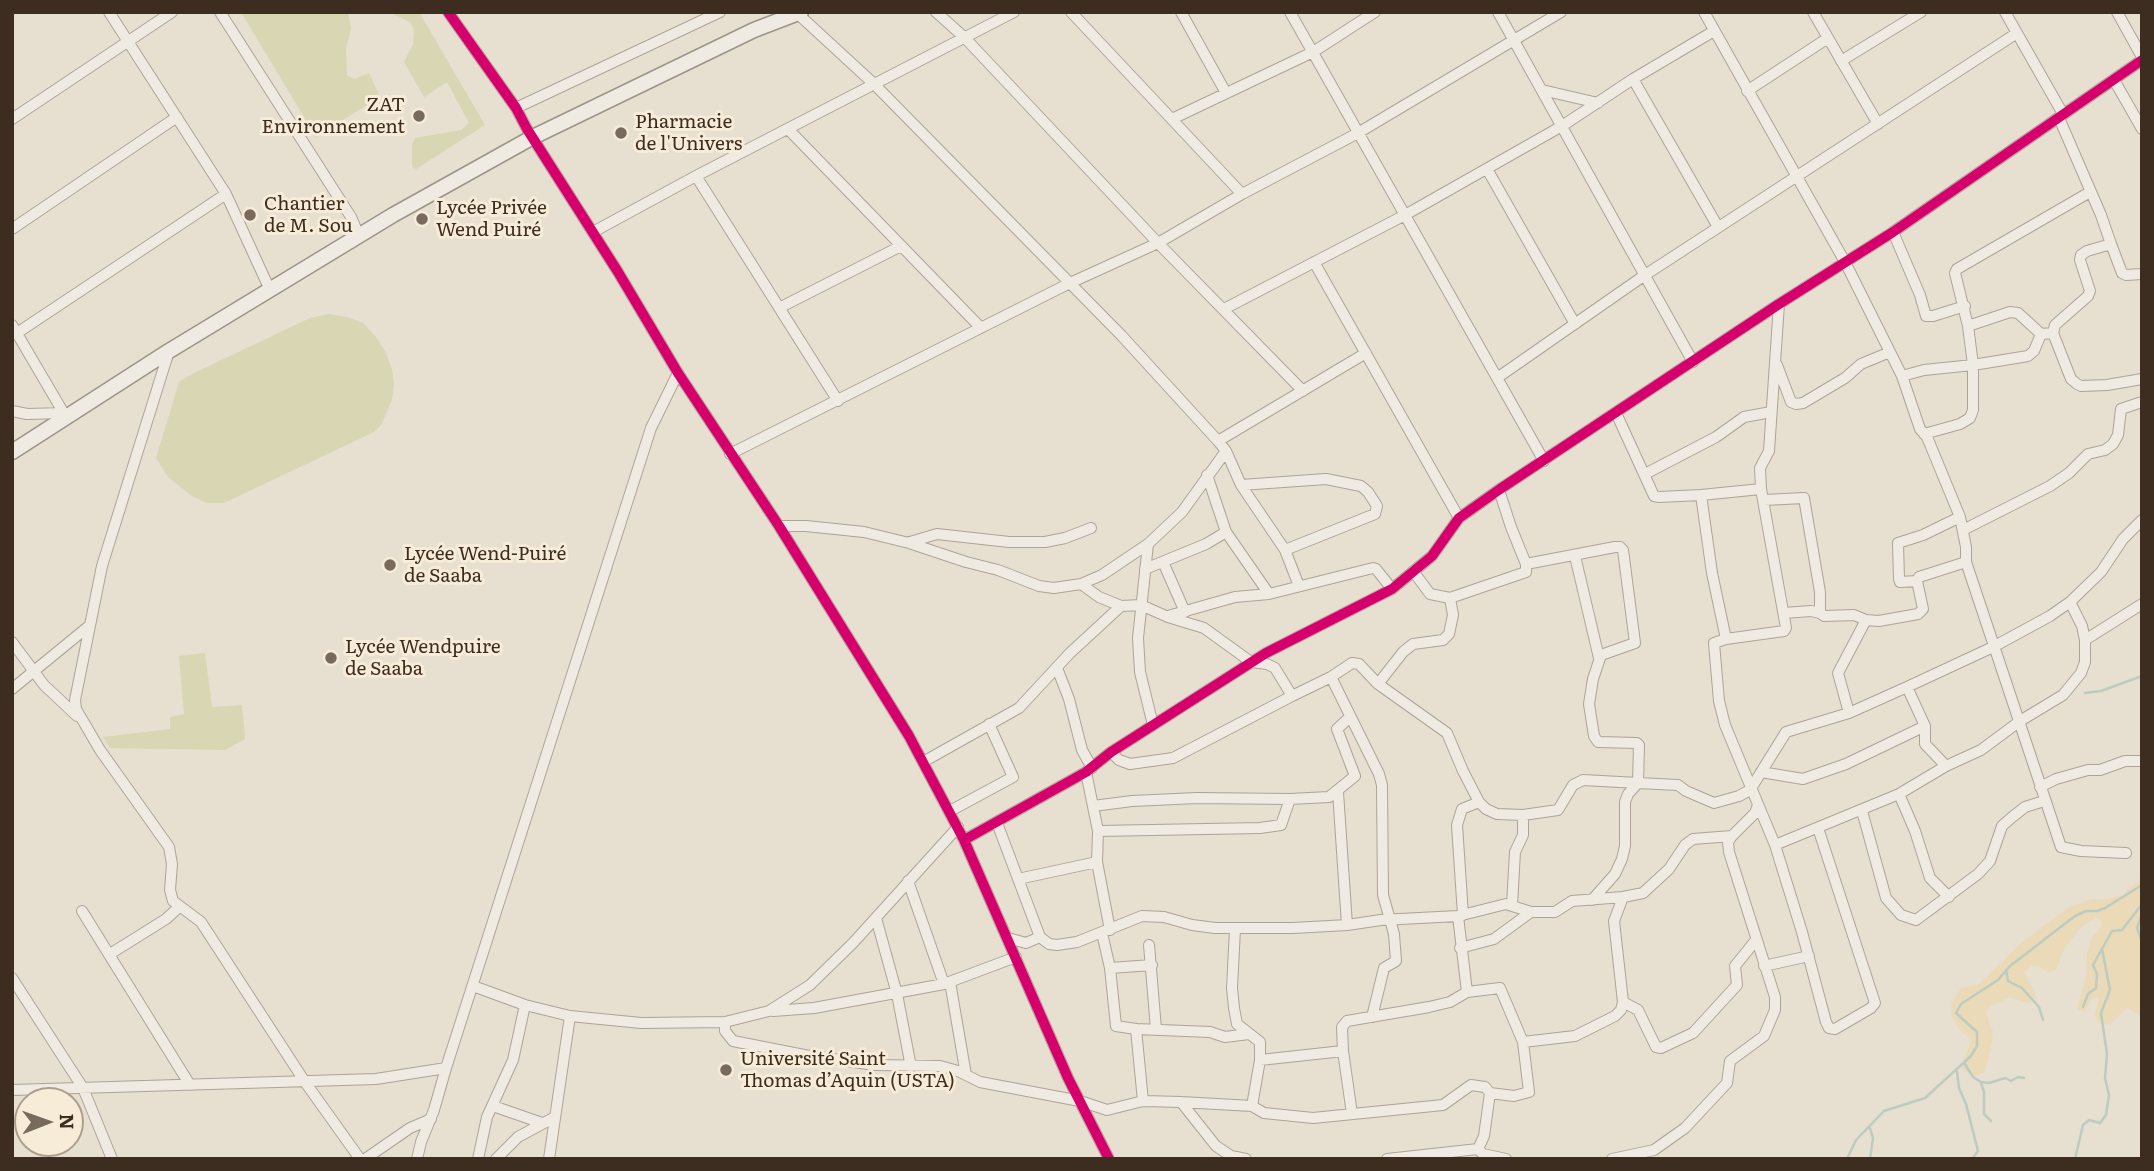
<!DOCTYPE html>
<html>
<head>
<meta charset="utf-8">
<style>
	body { margin:0 }
	#map { position:relative; width:2154px; height:1171px; overflow:hidden; background:#e7dfd0; font-family:Literata,serif }
	canvas { display:block }
	.frame { position:absolute; inset:0; border:14px solid #3d2c20; pointer-events:none }
	.north { position:absolute; left:14px; top:1087px; width:70px; height:70px; box-sizing:border-box; background:#f7ecd7; border:2px solid #ad9f8e; border-radius:50%; rotate:89deg; font-size:19px; font-weight:700; line-height:28px; text-align:center; color:#3d2c20 }
	.north::after { content:''; display:block; margin:auto; width:24px; height:32px; background:#786b5e; clip-path:polygon(50% 0,100% 100%,50% 72%,0 100%) }
</style>
</head>
<body>
<div id="map">
<canvas width="2154" height="1171"></canvas>
<div class="frame"></div>
<div class="north">N</div>
</div>
<script>
const ctx = document.querySelector('canvas').getContext('2d');
ctx.lineJoin = 'round';
function fill(path, color) {
  ctx.fillStyle = color;
  ctx.fill(path, 'evenodd');
}
function poly(rows) {
  const path = new Path2D();
  for (const r of rows) {
    path.moveTo(r[0], r[1]);
    for (let i = 2; i < r.length; i += 2) path.lineTo(r[i], r[i + 1]);
  }
  return path;
}
function stroke(path, color, width, dash) {
  ctx.strokeStyle = color;
  ctx.lineWidth = width;
  ctx.lineCap = dash ? 'butt' : 'round';
  ctx.setLineDash(dash || []);
  ctx.stroke(path);
}
function write(font, color, halo, rows, align = 'center') {
  ctx.font = font + ' Literata,serif';
  ctx.lineWidth = 6;
  ctx.setLineDash([]);
  ctx.textBaseline = 'middle';
  ctx.strokeStyle = halo;
  ctx.fillStyle = color;
  for (const [text, x, y, turn = 0] of rows) {
    ctx.save();
    ctx.translate(x, y);
    ctx.rotate((+turn || 0) * Math.PI / 180);
    ctx.textAlign = isNaN(turn) ? turn : align;
    if (halo) ctx.strokeText(text, 0, 0);
    ctx.fillText(text, 0, 0);
    ctx.restore();
  }
}
const green = poly([
	[241,12,348,12,351,29,346,49,347,75,354,79,369,73,380,97,316,137],
	[389,12,419,12,485,125,416,169,412,167,412,145,415,138,461,130,469,123,447,82,424,97,404,62,413,44,414,30,410,22],
	[329,314,347,317,363,323,376,337,385,351,392,369,394,384,392,400,381,425,374,432,224,503,207,503,192,496,168,477,156,458,179,382,190,375,310,318],
	[205,653,212,707,242,705,245,739,225,750,110,748,103,737,170,729,170,717,184,714,179,656]
]);
const sand = poly([
	[2142,877,2142,1017,2127,1007,2109,1025,2098,1023,2095,1014,2099,997,2093,998,2084,1012,2077,1009,2086,976,2087,953,2091,939,2102,926,2102,921,2096,918,2082,926,2064,949,2056,970,2048,972,2038,966,2032,966,2024,972,2037,997,2029,1003,2010,997,1989,1007,1986,1013,1993,1032,1992,1042,1985,1072,1973,1077,1961,1068,1970,1043,1968,1036,1959,1030,1951,1014,1952,1002,1961,988,1979,984,2021,943,2070,906,2093,899,2108,899,2124,894]
]);
const stream = poly([
	[2085,693,2101,691,2142,676],
	[2142,914,2137,928,2142,942],
	[2006,970,2008,981,2022,988,2039,1007,2043,1020],
	[2083,1007,2088,994,2096,988,2097,974,2093,965,2102,949,2112,931,2122,930,2142,904],
	[1965,1064,1973,1077,1981,1082,1989,1083,2005,1078,2011,1081,2018,1077,2024,1078],
	[1957,1072,1959,1088,1966,1104,1978,1151,1972,1159],
	[1981,1083,1984,1092,1984,1114,1991,1121],
	[1870,1128,1873,1138,1870,1159],
	[1847,1159,1856,1140,1884,1111,1925,1098,1971,1056,1977,1046,1977,1032,1956,1013,1961,1004,1998,980,2010,966,2075,916,2086,911,2097,911,2105,908,2142,885],
	[2075,1159,2083,1125,2089,1120,2100,1123,2106,1115,2109,1095,2105,1078,2107,1054,2101,1013,2110,990,2102,949]
]);
const street = poly([
	[109,12,226,194,270,290],
	[220,12,351,217,357,231],
	[448,12,516,108,527,129,618,272,678,373,779,526,909,736,964,840,1068,1078,1109,1159],
	[936,12,965,38,1158,243,1303,391],
	[1071,12,1242,194],
	[1181,12,1226,93],
	[1290,12,1544,461],
	[1498,12,1693,362],
	[1704,12,1845,262,1902,376,1920,429,1927,437,1960,517,1966,547,1966,562,2061,847,2081,851,2126,853],
	[1813,12,1878,124],
	[2005,12,2063,114],
	[2117,12,2142,57],
	[798,14,874,84,1121,335,1218,441,1226,451,1241,485,1285,550,1299,586],
	[1841,61,1921,12],
	[1633,79,1718,227],
	[2114,80,2142,129],
	[1542,90,1598,103],
	[1747,91,1828,38],
	[516,108,720,12],
	[2059,118,2101,215,2111,244,2087,251,2081,255,2080,260,2090,291,2088,296,2055,325,2053,333,2071,379,2077,384,2081,386,2107,385,2142,379],
	[12,119,172,12],
	[1172,119,1313,52,1375,12],
	[788,129,981,328],
	[1487,169,1575,324],
	[696,176,838,401],
	[12,229,177,117],
	[593,232,696,176,1014,12],
	[1893,232,1920,295,1926,316,1933,316,1965,306],
	[2111,244,2122,273,2126,275,2142,274],
	[1314,262,1459,518],
	[1779,304,1769,451,1760,468,1761,489,1701,495,1712,573,1726,639,1714,643,1719,701,1725,725,1775,845,1802,932,1826,1022,1829,1028,1835,1029,1871,1008,1875,1003,1818,828],
	[779,308,901,246],
	[1224,309,1405,215,1562,126,1633,79,1714,31],
	[12,325,66,417],
	[1968,326,2010,312,2018,313,2041,334],
	[17,333,226,194],
	[169,351,102,566,75,700,76,709,100,750,169,847,172,864,170,890,173,901,201,922,305,1082,360,1159],
	[1777,365,1791,402,1796,404,1803,403,1845,378,1861,364,1890,352],
	[1902,376,1924,370,1973,365,2028,356,2034,351,2041,334,2053,333],
	[1497,378,1645,275,2017,33],
	[12,411,27,414,64,413],
	[1616,413,1654,496,1659,497,1701,495],
	[1924,434,1960,424,1970,418,1973,410,1973,365,1968,326,1955,273,1957,269,2090,192],
	[1218,441,1366,353],
	[730,454,1070,283,1158,243,1242,194,1358,133,1561,12],
	[1645,474,1716,437,1744,417,1771,412],
	[1207,475,1226,532,1269,594],
	[1241,485,1326,479,1361,486,1368,492,1377,506,1375,514,1285,550],
	[1764,500,1804,498,1820,592,1820,613],
	[779,526,806,526,864,532,909,543,966,562,998,570,1039,586,1054,588,1081,584,1102,575,1148,544],
	[1963,530,2050,486,2069,473,2088,454,2105,450,2113,444,2118,435,2121,409,2142,402],
	[910,542,937,534,1009,542,1045,542,1065,538,1091,528],
	[1575,556,1599,658],
	[1163,562,1185,612],
	[1145,569,1206,544,1226,532],
	[1413,571,1430,594,1450,598,1526,572,1526,564,1511,527,1499,490],
	[1917,581,1900,582,1899,579,1898,543,1923,535,1960,517],
	[1081,584,1099,597,1121,606,1141,605,1168,617,1204,628,1251,662,1267,664,1275,668,1292,696,1331,677,1352,663,1359,664,1378,684,1447,733,1463,771,1479,802,1486,809,1497,814,1523,815,1558,810,1573,785,1583,780,1638,783,1639,745,1637,743,1598,742,1594,736,1589,704,1593,679,1601,655,1635,643,1623,550,1620,547,1615,547,1526,564],
	[1784,613,1811,611,1820,613,1824,616,1854,615,1866,620,1879,621,1918,614,1923,609,1917,581,1919,577,1966,562],
	[1168,616,1235,597,1269,594,1373,568,1376,569,1392,589],
	[1726,639,1784,631,1786,628,1761,489],
	[2085,640,2142,604],
	[12,642,44,685,77,716],
	[1057,668,1069,699,1082,750,1092,768],
	[1331,677,1379,774,1382,785,1383,895,1394,934,1396,961,1384,968,1372,1017],
	[1378,684,1403,652,1413,644,1443,640,1449,634,1453,615,1450,598],
	[1907,687,1925,726],
	[12,689,89,626],
	[1849,713,1838,673,1866,620],
	[1153,725,1140,672,1138,638,1148,544,1182,512,1226,451],
	[1111,752,1119,760,1130,764,1173,758,1292,696],
	[923,762,1019,708,1070,653,1121,606],
	[1086,772,1098,831,1097,862,1110,930],
	[1761,772,1803,779,1846,764,1925,726,1925,744,1946,766],
	[2040,787,2056,779,2088,770,2100,770,2125,761,2142,761],
	[1338,792,1347,925],
	[1899,794,1915,831,1930,878,1949,897],
	[1093,806,1132,801,1197,798,1290,799,1329,797,1355,776,1337,729,1350,717],
	[950,811,1013,777,989,724],
	[1862,811,1886,898,1901,915,1916,920,1978,874,1990,861,2002,826,2011,818,2025,807,2044,801],
	[997,823,1040,937],
	[1098,831,1260,828,1281,825,1290,799],
	[964,840,1086,772,1111,752,1266,653,1392,589,1432,556,1459,518,1500,489,1779,304,1893,232,2142,60],
	[1775,845,1899,794,1946,766,1981,750,2020,721,2063,695,2081,673,2085,662,2085,640,2082,626,2070,602],
	[1018,879,1097,862],
	[908,881,944,984],
	[1592,900,1615,874,1622,859,1625,846,1625,802,1628,794,1638,783,1678,785,1686,791,1714,803,1739,796,1750,790,1786,732,1849,713,1907,687,1993,647,2050,616,2070,602,2101,572,2123,539,2142,520],
	[1512,905,1515,852,1523,835,1523,815],
	[82,911,190,1085],
	[1463,915,1457,825,1462,809,1479,802],
	[1458,916,1467,992],
	[876,918,897,994,911,1067],
	[1235,929,1232,988,1234,1008,1237,1024,1260,1042,1260,1060],
	[1102,933,1110,968,1152,965],
	[1008,938,1026,943,1040,937,1049,944,1057,945,1077,942,1142,916,1164,917,1192,925,1215,928,1293,928,1347,925,1381,920,1458,916,1506,904,1531,912,1555,912,1572,901,1623,897,1643,893,1669,869,1685,845,1693,839,1732,836,1755,813,1758,805],
	[1149,945,1156,1029],
	[1460,948,1494,939,1531,912],
	[110,954,166,919,179,907],
	[1764,966,1809,956],
	[1110,968,1116,1026,1136,1029],
	[12,978,83,1088,112,1159],
	[950,982,966,1075],
	[473,986,525,1005,570,1016,641,1023,725,1022,769,1011,810,985,853,943,958,827],
	[1623,1002,1638,1010,1656,1047,1661,1048,1693,1033,1737,985,1735,966,1756,940],
	[773,1011,814,1008,944,984,1016,957],
	[725,1022,725,1031,733,1041,804,1055,875,1065,940,1066,958,1071,980,1082,1080,1101,1107,1110,1143,1101,1181,1102,1252,1106,1264,1113,1313,1118,1443,1105,1471,1085,1485,1087,1490,1093],
	[1523,1042,1575,1036,1615,1016,1621,1010,1623,1002,1614,921,1623,897],
	[1343,1051,1352,1114],
	[12,1090,376,1079,446,1068],
	[1143,1101,1136,1029,1210,1032,1225,1037,1249,1034],
	[1181,1102,1216,1146,1231,1156,1246,1159],
	[493,1106,542,1123],
	[1252,1106,1260,1060,1343,1051,1342,1027,1347,1021,1429,1007,1450,1002,1467,992,1500,988,1523,1042,1529,1092,1514,1096,1490,1093,1484,1136,1478,1149,1387,1159],
	[1478,1149,1483,1154,1506,1159],
	[365,1159,410,1128,431,1119],
	[417,1159,421,1142,434,1110,446,1068,651,428,678,373],
	[478,1159,487,1117,513,1060,525,1005],
	[496,1159,518,1137,555,1117],
	[549,1159,570,1016],
	[1612,1159,1654,1150,1685,1128,1727,1083,1730,1061,1764,1036,1775,1010,1775,997,1729,852,1728,842,1732,836]
]);
const secondary = poly([
	[12,452,169,351,393,215,533,137,754,30,801,12]
]);
const cycleway = poly([
	[448,12,516,108,527,129,618,272,678,373,779,526,909,736,964,840,1068,1078,1109,1159],
	[964,840,1086,772,1111,752,1266,653,1392,589,1432,556,1459,518,1500,489,1779,304,1893,232,2142,60]
]);
const markers = [
	[419,116,7,"#786b5e"],
	[621,133,7,"#786b5e"],
	[250,215,7,"#786b5e"],
	[422,219,7,"#786b5e"],
	[390,565,7,"#786b5e"],
	[331,658,7,"#786b5e"],
	[726,1070,7,"#786b5e"]
];
const poiNames = [
	["ZAT",405,105,"right"],
	["Environnement",405,127,"right"],
	["Pharmacie",635,122],
	["de l'Univers",635,144],
	["Chantier",264,204],
	["de M. Sou",264,226],
	["Lycée Privée",436,208],
	["Wend Puiré",436,230],
	["Lycée Wend-Puiré",404,554],
	["de Saaba",404,576],
	["Lycée Wendpuire",345,647],
	["de Saaba",345,669],
	["Université Saint",740,1059],
	["Thomas d’Aquin (USTA)",740,1081]
];
fill(green, '#d8d6b3');
fill(sand, '#eadab8');
stroke(stream, '#bcccc1', 2.5);
stroke(street, '#ada499', 12);
stroke(secondary, '#9c9489', 17);
stroke(street, '#efeae2', 10);
stroke(secondary, '#efeae2', 14);
stroke(cycleway, '#d6006c', 10);
for (const [x, y, r, color] of markers) {
  const dot = new Path2D();
  dot.arc(x, y, r, 0, 2 * Math.PI);
  ctx.fillStyle = color;
  ctx.fill(dot);
  stroke(dot, '#f7ecd7', 2.5);
}
write('19px', '#3d2c20', '#f7ecd7', poiNames, 'left');
</script>
</body>
</html>
